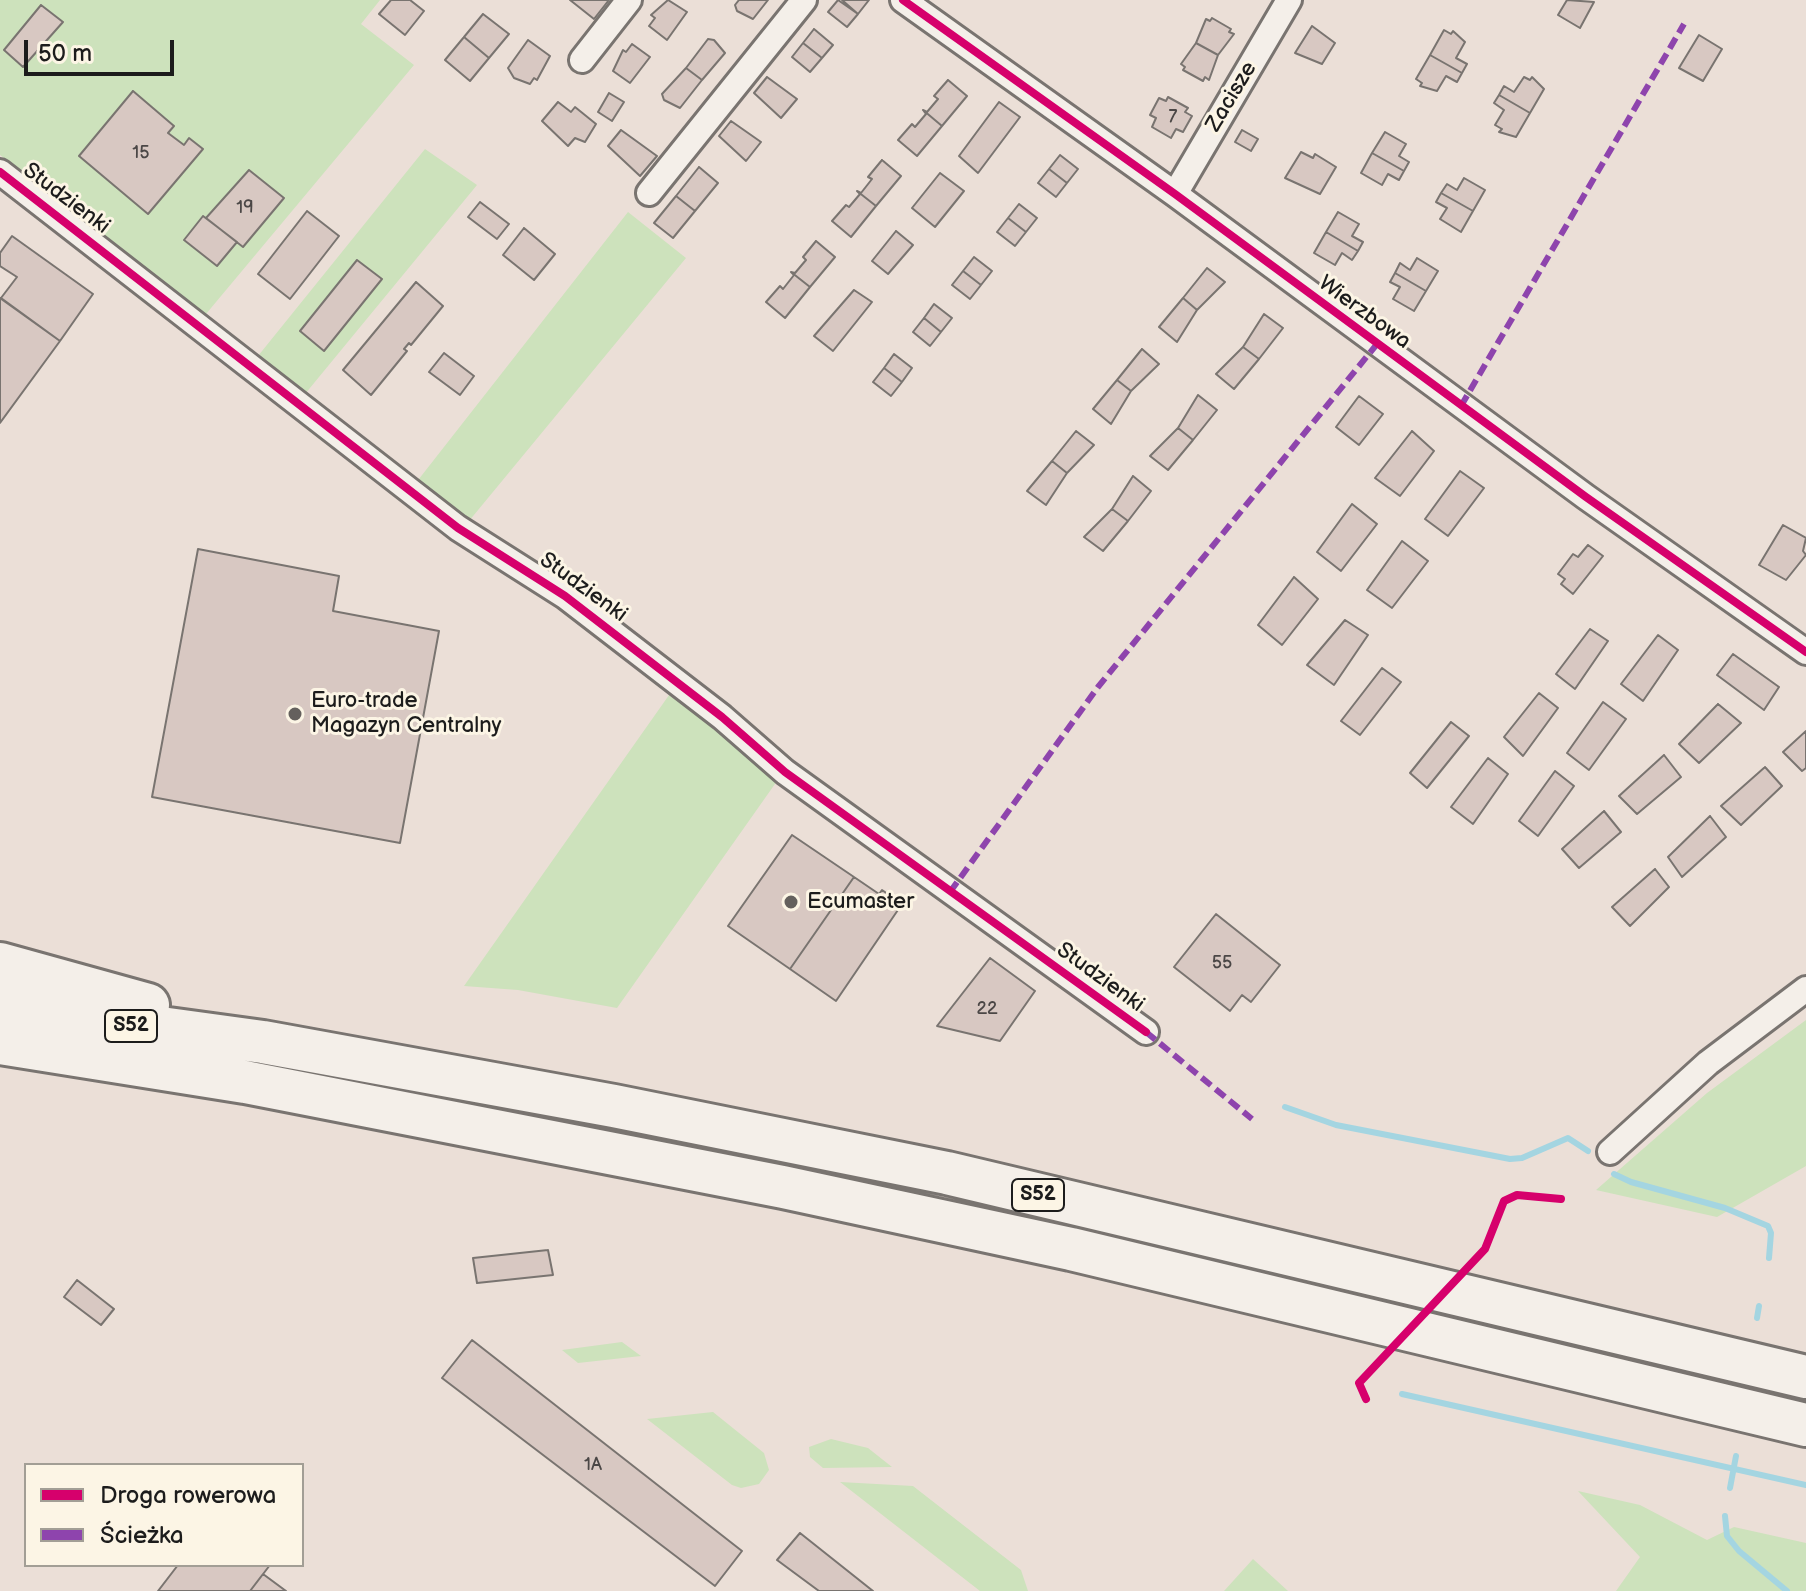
<!DOCTYPE html>
<html>
<head>
<meta charset="utf-8">
<style>
	body { margin:0 }
	#map { position:relative; width:1806px; height:1591px; overflow:hidden; background:#ebdfd7; font-family:"Balsamiq Sans",sans-serif }
	canvas { display:block }
	.legend { position:absolute; left:24px; top:1463px; width:280px; height:104px; box-sizing:border-box; background:#fcf5e5; border:2px solid #a29e95; margin:0; padding:10px 14px; list-style:none; font-size:24px; color:#1c1c1c }
	.legend li { display:flex; align-items:center; gap:16px; height:40px }
	.legend b { width:40px; border:2px solid #a29e95 }
	.scale { position:absolute; left:24px; top:40px; width:150px; height:36px; box-sizing:border-box; border:4px solid #1c1c1c; border-top:0; padding-left:10px; font-size:24px; line-height:28px; white-space:nowrap; color:#1c1c1c; -webkit-text-stroke:6px #fcf5e5; paint-order:stroke }
</style>
</head>
<body>
<div id="map">
<canvas width="1806" height="1591"></canvas>
<ul class="legend">
<li><b style="height:10px;background:#d6006c"></b>Droga rowerowa</li>
<li><b style="height:10px;background:#8e44ad"></b>Ścieżka</li>
</ul>
<div class="scale">50 m</div>
</div>
<script>
const ctx = document.querySelector('canvas').getContext('2d');
ctx.lineJoin = 'round';
function fill(path, color) {
  ctx.fillStyle = color;
  ctx.fill(path, 'evenodd');
}
function poly(rows) {
  const path = new Path2D();
  for (const r of rows) {
    path.moveTo(r[0], r[1]);
    for (let i = 2; i < r.length; i += 2) path.lineTo(r[i], r[i + 1]);
  }
  return path;
}
function stroke(path, color, width, dash) {
  ctx.strokeStyle = color;
  ctx.lineWidth = width;
  ctx.lineCap = dash ? 'butt' : 'round';
  ctx.setLineDash(dash || []);
  ctx.stroke(path);
}
function write(font, color, halo, rows, align = 'center') {
  ctx.font = font + ' "Balsamiq Sans",sans-serif';
  ctx.lineWidth = 6;
  ctx.setLineDash([]);
  ctx.textBaseline = 'middle';
  ctx.strokeStyle = halo;
  ctx.fillStyle = color;
  for (const [text, x, y, turn = 0] of rows) {
    ctx.save();
    ctx.translate(x, y);
    ctx.rotate((+turn || 0) * Math.PI / 180);
    ctx.textAlign = isNaN(turn) ? turn : align;
    if (halo) ctx.strokeText(text, 0, 0);
    ctx.fillText(text, 0, 0);
    ctx.restore();
  }
}
const green = poly([
	[0,0,380,0,361,24,414,65,206,314,0,155],
	[425,149,477,185,305,394,258,356],
	[628,212,686,258,469,521,415,484],
	[674,688,782,774,617,1008,518,990,464,986],
	[1806,1020,1806,1166,1717,1217,1596,1190,1707,1093],
	[622,1342,641,1356,578,1363,562,1350],
	[713,1412,764,1453,769,1470,759,1484,741,1488,732,1485,647,1419],
	[831,1439,868,1448,892,1467,823,1468,810,1457,809,1447],
	[840,1482,913,1486,1021,1570,1028,1591,980,1591],
	[1578,1491,1640,1505,1707,1540,1734,1527,1806,1543,1806,1591,1616,1591,1640,1557],
	[1253,1559,1288,1591,1224,1591]
]);
const stream = poly([
	[1285,1107,1336,1125,1510,1159,1522,1158,1568,1138,1588,1151],
	[1614,1174,1631,1182,1725,1208,1768,1226,1771,1233,1769,1258],
	[1757,1318,1759,1306],
	[1402,1394,1806,1485],
	[1730,1488,1736,1456],
	[1725,1516,1727,1536,1739,1551,1787,1591]
]);
const building = poly([
	[391,0,410,0,424,11,405,35,379,14,391,0],
	[570,0,609,0,594,19,570,0],
	[668,0,687,12,667,40,649,26,655,18,651,15,668,0],
	[739,0,768,0,753,19,737,11,735,5,739,0],
	[838,0,858,14,847,27,828,12,838,0],
	[842,0,869,0,858,14,842,0],
	[1567,0,1594,2,1580,28,1558,15,1567,0],
	[41,5,63,22,23,67,4,50,41,5],
	[483,14,509,34,489,58,464,37,483,14],
	[1212,18,1231,29,1229,32,1234,34,1218,55,1196,43,1206,19,1210,21,1212,18],
	[1312,26,1335,43,1322,64,1295,53,1312,26],
	[814,29,833,45,822,58,803,43,814,29],
	[1444,30,1451,34,1453,31,1465,42,1456,58,1467,64,1462,73,1430,55,1444,30],
	[1699,35,1722,49,1703,81,1679,68,1699,35],
	[464,37,489,58,470,81,445,60,464,37],
	[708,39,714,40,725,53,702,80,686,68,708,39],
	[528,40,550,56,537,80,534,78,530,84,514,78,508,68,528,40],
	[803,43,822,58,810,72,792,57,803,43],
	[1196,43,1218,55,1209,80,1205,77,1203,81,1183,70,1185,67,1181,64,1196,43],
	[632,44,650,57,630,83,613,71,623,50,626,52,632,44],
	[1430,55,1462,73,1457,82,1446,76,1437,91,1420,86,1422,83,1416,79,1430,55],
	[686,68,702,80,680,108,664,100,662,94,686,68],
	[767,77,797,99,781,118,754,93,767,77],
	[1524,77,1530,80,1532,77,1544,89,1530,113,1499,95,1504,86,1514,92,1524,77],
	[948,80,967,96,942,126,923,110,927,112,938,99,934,96,948,80],
	[133,91,174,126,168,133,184,145,189,138,203,149,148,214,79,156,133,91],
	[609,93,624,102,612,121,598,112,609,93],
	[1499,95,1530,113,1516,137,1499,132,1502,129,1495,125,1504,110,1494,103,1499,95],
	[1168,97,1188,108,1185,112,1192,116,1183,132,1176,129,1171,138,1152,127,1156,118,1150,115,1159,98,1166,101,1168,97],
	[558,102,571,112,575,107,596,124,585,142,575,138,568,146,542,121,558,102],
	[999,102,1020,117,978,173,959,156,999,102],
	[923,110,942,126,917,156,898,140,912,124,915,127,926,114,923,110],
	[731,121,761,142,746,161,719,136,731,121],
	[621,130,657,156,640,176,608,146,621,130],
	[1242,130,1258,139,1251,151,1235,142,1242,130],
	[1385,132,1406,144,1399,156,1409,162,1404,171,1372,153,1385,132],
	[1301,152,1313,158,1315,154,1336,167,1320,194,1285,178,1301,152],
	[1372,153,1404,171,1399,180,1388,174,1382,185,1361,173,1372,153],
	[1060,155,1078,169,1067,183,1049,169,1060,155],
	[882,160,901,176,876,206,857,191,861,193,872,179,868,177,882,160],
	[699,167,718,183,695,211,676,196,699,167],
	[1049,169,1067,183,1056,197,1038,183,1049,169],
	[249,170,284,198,243,247,206,218,249,170],
	[940,173,964,191,935,227,912,208,940,173],
	[1464,178,1485,190,1473,211,1441,193,1447,184,1457,190,1464,178],
	[857,191,876,206,851,237,832,221,846,205,849,207,860,194,857,191],
	[1441,193,1473,211,1461,232,1440,219,1447,208,1436,202,1441,193],
	[676,196,695,211,673,238,654,223,676,196],
	[480,202,509,224,497,239,468,217,480,202],
	[1019,204,1037,218,1026,232,1008,218,1019,204],
	[307,211,339,236,290,299,258,274,307,211],
	[1338,212,1359,224,1352,236,1363,242,1358,251,1326,232,1338,212],
	[203,216,237,242,217,266,184,240,203,216],
	[1008,218,1026,232,1015,246,997,232,1008,218],
	[524,228,555,254,534,280,503,255,524,228],
	[896,231,913,245,888,274,872,261,896,231],
	[1326,232,1358,251,1352,260,1342,253,1335,265,1314,253,1326,232],
	[12,236,93,294,60,341,1,298,17,277,0,266,0,253,12,236],
	[816,241,835,257,810,287,791,272,795,273,806,260,803,257,816,241],
	[974,257,992,271,981,285,963,271,974,257],
	[1417,258,1438,271,1426,291,1395,273,1400,263,1410,270,1417,258],
	[357,260,382,279,324,351,300,331,357,260],
	[1207,268,1225,282,1197,310,1183,298,1207,268],
	[963,271,981,285,970,299,952,285,963,271],
	[791,272,810,287,785,318,766,302,780,286,783,289,794,275,791,272],
	[1395,273,1426,291,1414,311,1393,299,1400,287,1390,282,1395,273],
	[416,282,443,306,411,345,409,343,404,349,407,351,371,395,343,370,416,282],
	[854,290,872,302,833,351,814,336,854,290],
	[0,298,60,341,0,423,0,298],
	[1183,298,1197,310,1177,342,1159,327,1183,298],
	[934,304,952,318,941,332,924,318,934,304],
	[1264,314,1283,328,1259,359,1243,347,1264,314],
	[924,318,941,332,930,346,913,332,924,318],
	[1243,347,1259,359,1234,389,1216,374,1243,347],
	[1142,349,1159,364,1131,391,1117,380,1142,349],
	[444,353,474,376,460,395,429,372,444,353],
	[894,354,912,368,902,382,884,368,894,354],
	[884,368,902,382,891,396,873,382,884,368],
	[1117,380,1131,391,1111,424,1093,409,1117,380],
	[1198,395,1217,410,1193,440,1178,428,1198,395],
	[1359,396,1383,414,1359,445,1336,427,1359,396],
	[1178,428,1193,440,1168,470,1150,456,1178,428],
	[1076,431,1094,445,1067,473,1052,461,1076,431],
	[1412,431,1434,451,1400,496,1375,478,1412,431],
	[1052,461,1067,473,1046,505,1027,491,1052,461],
	[1460,471,1484,488,1448,536,1425,519,1460,471],
	[1133,476,1151,491,1128,521,1112,509,1133,476],
	[1352,504,1377,524,1341,571,1317,552,1352,504],
	[1112,509,1128,521,1103,551,1084,537,1112,509],
	[1783,525,1806,538,1803,551,1806,555,1786,580,1759,565,1783,525],
	[1402,541,1428,561,1392,608,1367,590,1402,541],
	[1588,545,1603,556,1573,594,1561,584,1565,579,1558,574,1573,554,1578,557,1588,545],
	[198,549,339,576,333,611,439,631,400,843,152,797,198,549],
	[1294,577,1318,599,1282,645,1258,625,1294,577],
	[1345,620,1368,635,1334,685,1307,665,1345,620],
	[1590,629,1608,641,1575,689,1556,674,1590,629],
	[1658,635,1678,650,1643,701,1621,684,1658,635],
	[1733,654,1779,687,1764,710,1717,675,1733,654],
	[1382,668,1401,682,1360,735,1341,721,1382,668],
	[1539,693,1558,708,1523,756,1504,737,1539,693],
	[1603,702,1626,719,1589,770,1567,753,1603,702],
	[1718,704,1741,723,1699,763,1679,744,1718,704],
	[1451,722,1469,736,1427,788,1410,773,1451,722],
	[1806,731,1806,768,1802,771,1783,752,1806,731],
	[1664,755,1681,777,1637,814,1619,796,1664,755],
	[1488,758,1508,774,1473,824,1451,807,1488,758],
	[1765,767,1782,786,1741,825,1721,806,1765,767],
	[1555,771,1574,786,1538,836,1519,821,1555,771],
	[1604,811,1621,832,1579,868,1562,849,1604,811],
	[1710,816,1726,837,1682,877,1668,857,1710,816],
	[792,835,854,877,790,969,728,926,792,835],
	[1655,869,1669,887,1630,926,1612,907,1655,869],
	[854,877,879,894,882,890,902,904,836,1001,790,969,854,877],
	[1216,914,1280,965,1251,1002,1242,995,1230,1011,1174,967,1216,914],
	[990,958,1035,991,1000,1041,937,1026,990,958],
	[548,1250,553,1275,477,1283,473,1258,548,1250],
	[77,1280,114,1309,101,1325,64,1297,77,1280],
	[472,1340,742,1551,715,1586,442,1378,472,1340],
	[800,1533,873,1591,819,1591,777,1560,800,1533],
	[178,1565,270,1565,250,1591,158,1591,178,1565],
	[263,1574,286,1591,250,1591,263,1574]
]);
const minor = poly([
	[903,0,1175,194,1586,497,1806,652],
	[582,60,629,0],
	[0,172,458,528,565,596,722,717,785,772,1146,1032],
	[649,193,804,0],
	[1175,194,1289,0],
	[1610,1152,1708,1063,1806,989]
]);
const motorway = poly([
	[0,964,148,1005],
	[0,1006,263,1042,614,1106,947,1173,1806,1377],
	[0,1043,245,1082,783,1187,1071,1249,1806,1425]
]);
const quiet = poly([
	[1461,406,1684,24],
	[950,892,1098,687,1377,344],
	[1146,1032,1252,1119]
]);
const cycleway = poly([
	[903,0,1175,194,1586,497,1806,652],
	[0,172,458,528,565,596,722,717,785,772,1146,1032],
	[1366,1399,1359,1383,1485,1249,1504,1201,1517,1195,1561,1199]
]);
const markers = [
	[295,714,8,"#64605d"],
	[791,902,8,"#64605d"]
];
const numberNames = [
	["7",1173,117],
	["15",141,153],
	["19",245,208],
	["55",1222,963],
	["22",987,1009],
	["1A",593,1465]
];
const shields = [
	[131,1026,52],
	[1038,1195,52]
];
const shieldNames = [
	["S52",131,1026],
	["S52",1038,1195]
];
const streetNames = [
	["Zacisze",1232,97,-59],
	["Studzienki",66,199,37],
	["Wierzbowa",1364,313,36],
	["Studzienki",583,588,36],
	["Studzienki",1100,978,36]
];
const poiNames = [
	["Euro-trade",311,701],
	["Magazyn Centralny",311,726],
	["Ecumaster",807,902]
];
fill(green, '#cde2bc');
stroke(stream, '#a4d5e1', 6);
fill(building, '#d8c8c2');
stroke(building, '#797470', 2);
stroke(minor, '#797470', 30);
stroke(motorway, '#797470', 48);
stroke(minor, '#f4efe9', 24);
stroke(motorway, '#f4efe9', 42);
stroke(quiet, '#8e44ad', 6, [12, 6]);
stroke(cycleway, '#d6006c', 8);
for (const [x, y, r, color] of markers) {
  const dot = new Path2D();
  dot.arc(x, y, r, 0, 2 * Math.PI);
  ctx.fillStyle = color;
  ctx.fill(dot);
  stroke(dot, '#fcf5e5', 3);
}
write('18px', '#4b4746', null, numberNames);
for (const [x, y, w] of shields) {
  const box = new Path2D();
  box.roundRect(x - w / 2, y - 16, w, 32, 6);
  ctx.fillStyle = '#fcf5e5';
  ctx.fill(box);
  stroke(box, '#1c1c1c', 2);
}
write('bold 20px', '#1c1c1c', null, shieldNames);
write('22px', '#1c1c1c', '#fcf5e5', streetNames);
write('22px', '#1c1c1c', '#fcf5e5', poiNames, 'left');
</script>
</body>
</html>
